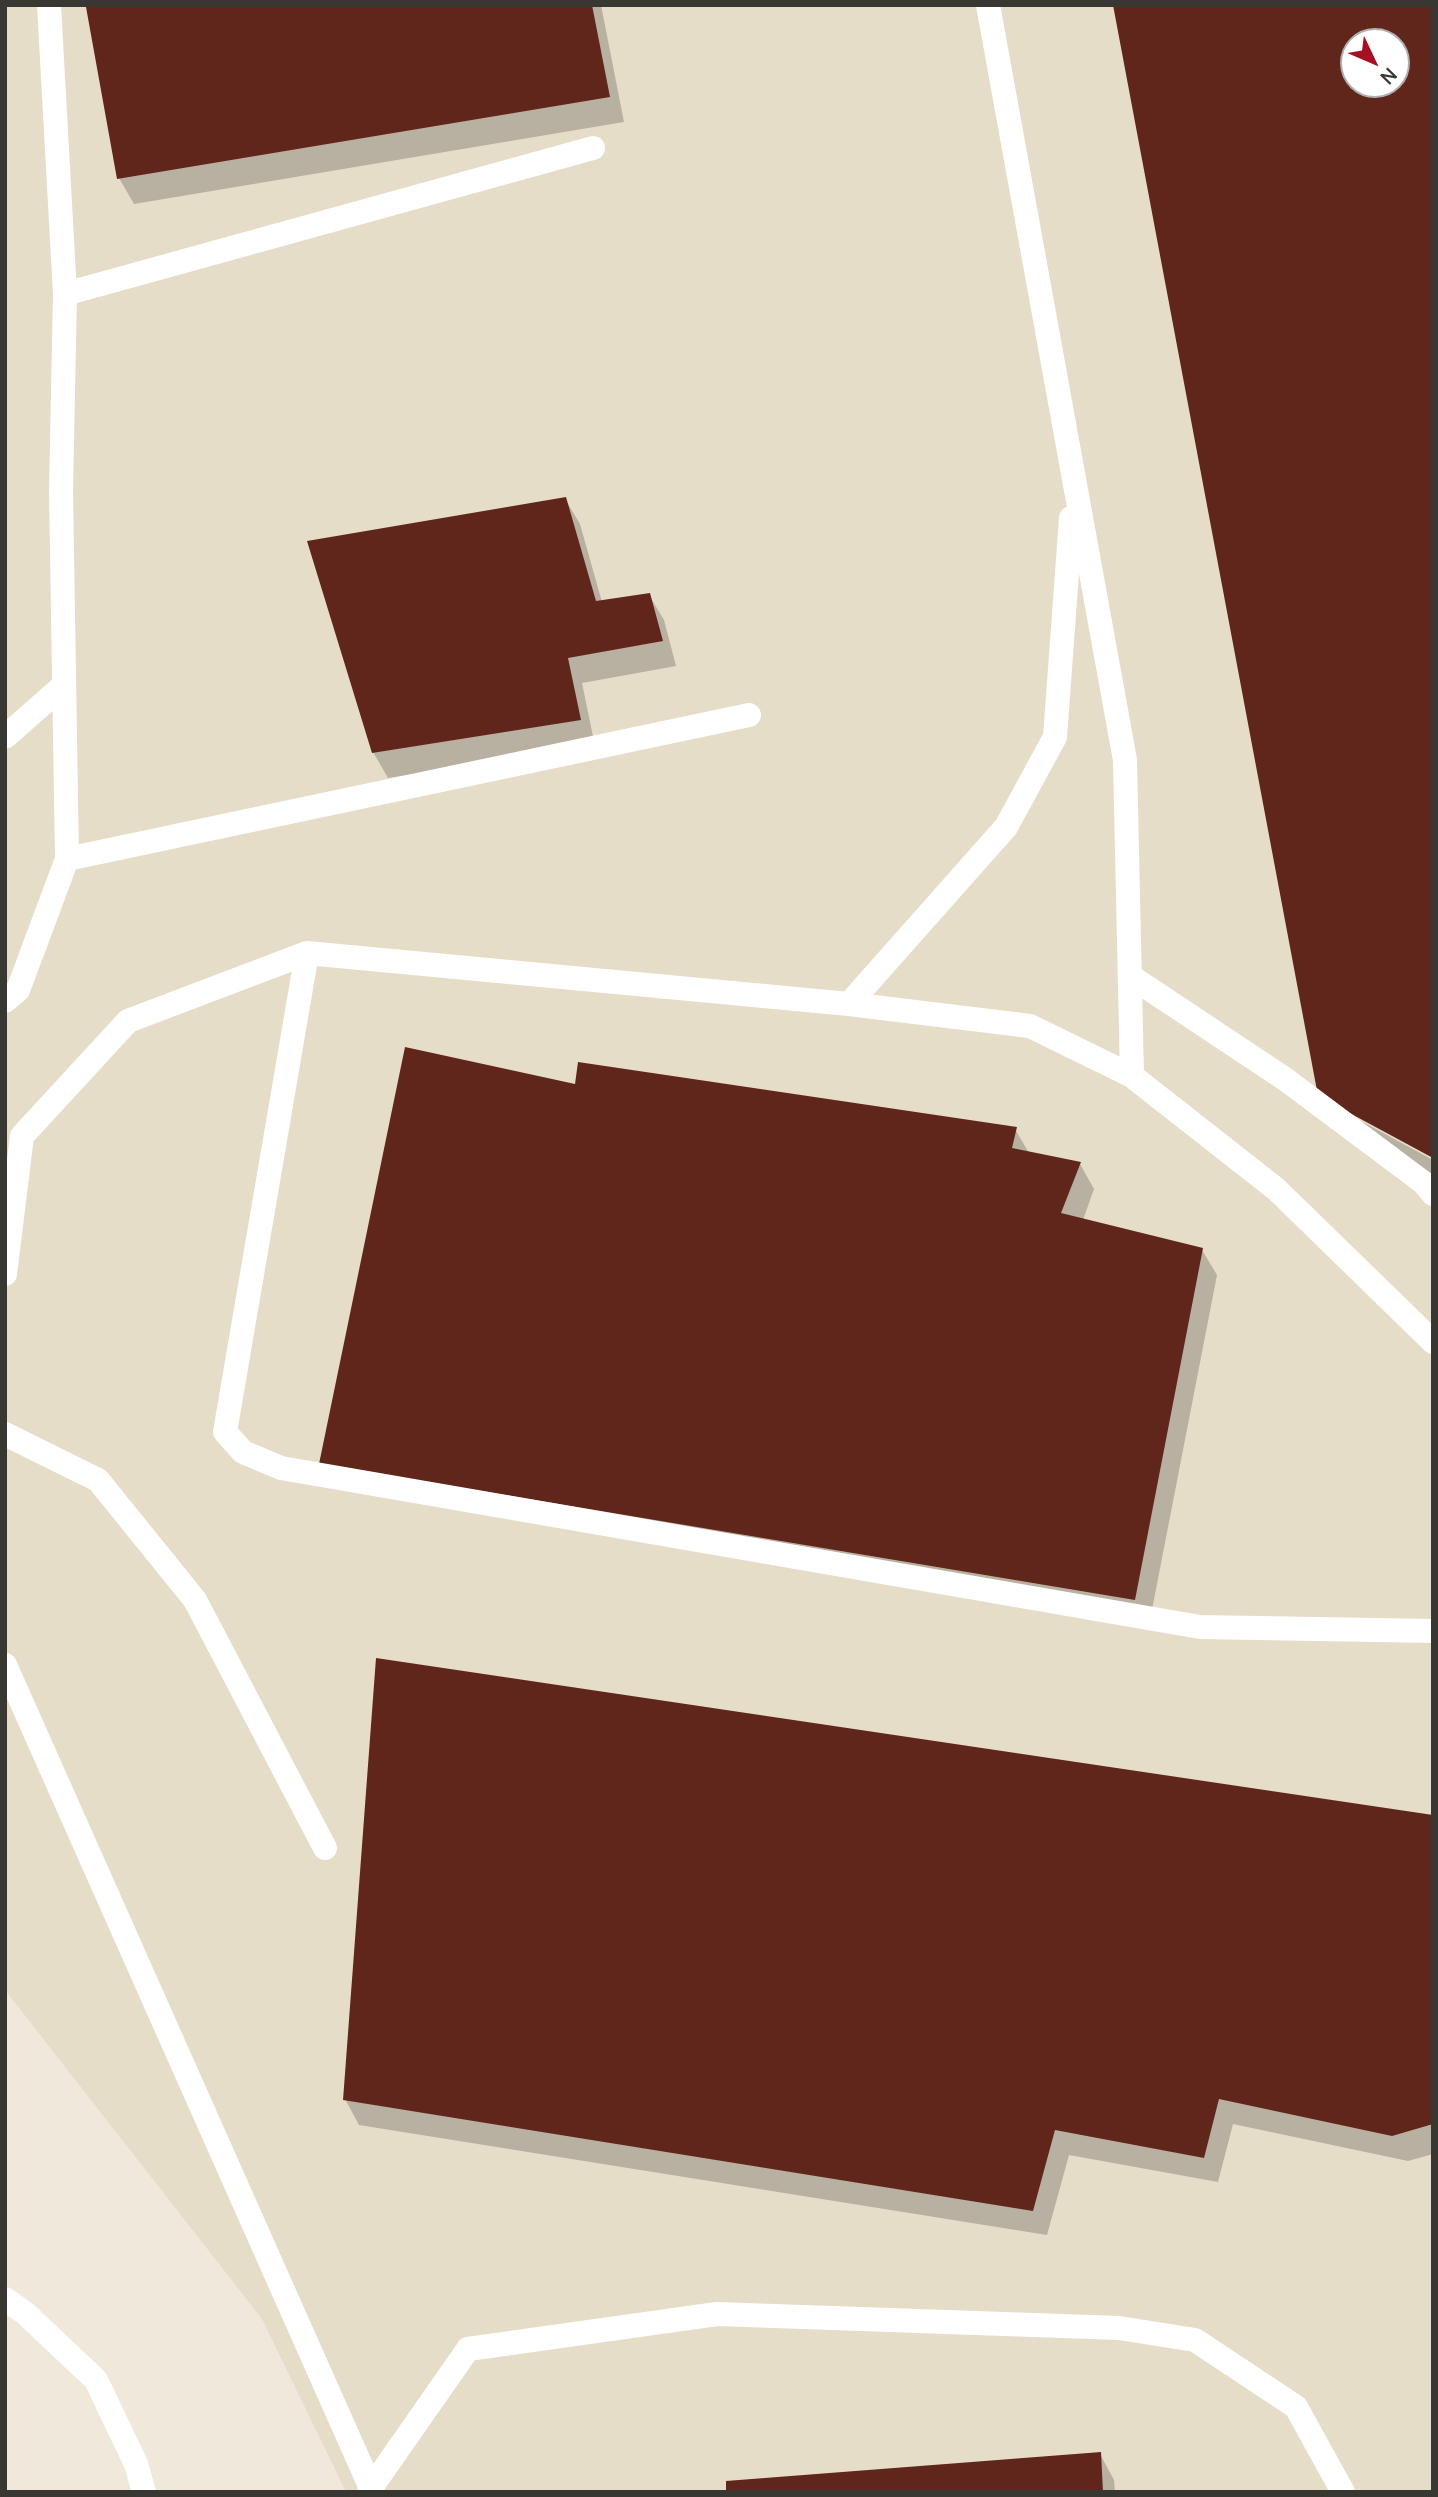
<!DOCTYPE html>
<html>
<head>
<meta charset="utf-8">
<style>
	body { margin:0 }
	#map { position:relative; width:1438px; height:2497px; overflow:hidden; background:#f0e9db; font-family:Manrope,sans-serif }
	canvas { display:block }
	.frame { position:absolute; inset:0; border:7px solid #393731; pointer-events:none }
	.north { position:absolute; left:1340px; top:28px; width:70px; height:70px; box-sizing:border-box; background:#fff; border:2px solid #b0afad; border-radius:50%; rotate:134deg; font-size:19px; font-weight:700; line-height:28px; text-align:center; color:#393731 }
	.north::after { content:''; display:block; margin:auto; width:24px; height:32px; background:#a70f23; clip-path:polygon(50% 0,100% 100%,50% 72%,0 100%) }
</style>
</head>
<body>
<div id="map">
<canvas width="1438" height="2497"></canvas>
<div class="frame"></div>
<div class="north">N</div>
</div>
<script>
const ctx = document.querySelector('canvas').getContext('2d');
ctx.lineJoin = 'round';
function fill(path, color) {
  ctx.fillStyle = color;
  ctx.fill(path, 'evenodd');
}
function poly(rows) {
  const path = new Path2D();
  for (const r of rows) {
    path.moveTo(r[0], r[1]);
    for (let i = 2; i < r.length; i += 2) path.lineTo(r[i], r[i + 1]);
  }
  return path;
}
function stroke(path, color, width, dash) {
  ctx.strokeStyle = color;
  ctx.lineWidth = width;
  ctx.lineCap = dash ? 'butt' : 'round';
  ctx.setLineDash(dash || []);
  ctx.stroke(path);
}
const built = poly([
	[5,5,1433,5,1433,2492,346,2492,262,2319,5,1990],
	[1354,42,1396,42,1396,84,1354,84]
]);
const shadow = poly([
	[109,5,601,5,624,122,134,204,119,178],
	[1115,5,1433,5,1433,1156,1328,1099,1328,1103,1433,1160,1433,1175,1335,1122,1319,1095],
	[1354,42,1396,42,1396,84,1354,84],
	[565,499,580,524,602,602,649,595,664,620,676,666,582,683,595,746,388,778,373,752],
	[576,1086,1015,1129,1029,1153,1080,1164,1094,1189,1083,1220,1202,1250,1217,1275,1149,1625,336,1489],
	[1433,1816,1433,2154,1408,2161,1233,2124,1218,2182,1069,2155,1047,2235,359,2125,345,2099],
	[1100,2454,1114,2480,1115,2492,728,2492]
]);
const building = poly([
	[98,5,592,5,610,97,117,179,86,7],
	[1113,5,1433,5,1433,1158,1318,1096],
	[1354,42,1396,42,1396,84,1354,84],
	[566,497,596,601,650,593,663,641,568,658,581,720,372,753,307,541],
	[405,1047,575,1084,578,1062,1017,1127,1012,1148,1081,1162,1061,1213,1203,1248,1135,1600,319,1464],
	[376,1658,1433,1815,1433,2124,1392,2136,1219,2099,1204,2158,1055,2130,1033,2211,343,2100],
	[1101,2452,1103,2492,726,2492,726,2481]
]);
const service = poly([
	[988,5,1125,760,1132,1076],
	[65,294,593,148],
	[5,737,64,685],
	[67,859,749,715],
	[307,953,225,1432,243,1452,281,1468,1200,1627,1433,1631],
	[1130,976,1285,1079,1424,1183,1433,1194],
	[5,1001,18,990,67,859,61,491,65,294,49,5],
	[849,1004,1006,827,1055,737,1071,518],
	[5,1274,22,1136,128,1021,307,953,849,1004,1030,1026,1132,1076,1276,1189,1433,1342],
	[5,1434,98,1480,195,1600,325,1848],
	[5,1665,371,2488,369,2492],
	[5,2299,25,2313,96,2380,136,2464,144,2492],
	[371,2488,468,2349,717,2314,1119,2328,1195,2340,1296,2407,1343,2492]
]);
fill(built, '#e6ddc8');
fill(shadow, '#0003');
fill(building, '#60261c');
stroke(service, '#fff', 24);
</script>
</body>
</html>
